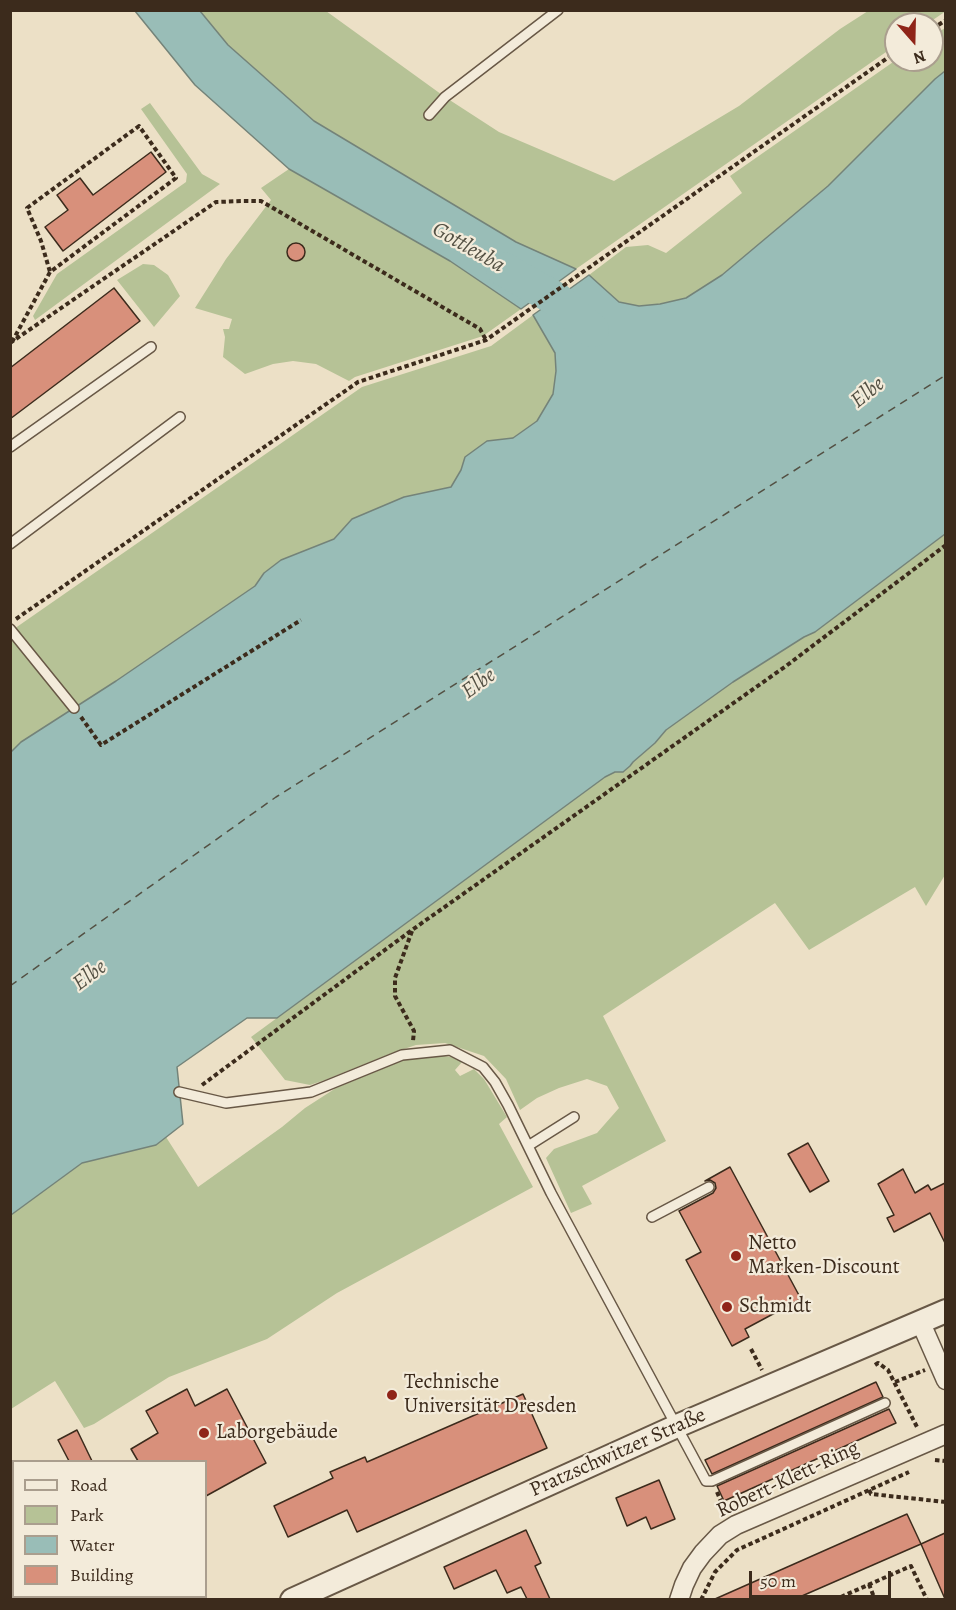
<!DOCTYPE html>
<html>
<head>
<meta charset="utf-8">
<style>
	body { margin:0 }
	#map { position:relative; width:956px; height:1610px; overflow:hidden; background:#ece0c6; font-family:Alegreya,serif }
	canvas { display:block }
	.frame { position:absolute; inset:0; border:12px solid #3c2b1c; pointer-events:none }
	.legend { position:absolute; left:12px; top:1460px; width:195px; height:138px; box-sizing:border-box; background:#f3ebda; border:2px solid #aa9e8e; margin:0; padding:8px 10px; list-style:none; font-size:18px; color:#3c2b1c }
	.legend li { display:flex; align-items:center; gap:12px; height:30px }
	.legend b { width:30px; border:2px solid #aa9e8e }
	.north { position:absolute; left:884px; top:12px; width:60px; height:60px; box-sizing:border-box; background:#f3ebda; border:2px solid #aa9e8e; border-radius:50%; rotate:160deg; font-size:16px; font-weight:700; line-height:24px; text-align:center; color:#3c2b1c }
	.north::after { content:''; display:block; margin:auto; width:21px; height:27px; background:#8f2418; clip-path:polygon(50% 0,100% 100%,50% 72%,0 100%) }
	.scale { position:absolute; left:749px; top:1571px; width:142px; height:27px; box-sizing:border-box; border:3px solid #3c2b1c; border-top:0; padding-left:8px; font-size:18px; line-height:21px; white-space:nowrap; color:#3c2b1c; -webkit-text-stroke:4px #f3ebda; paint-order:stroke }
</style>
</head>
<body>
<div id="map">
<canvas width="956" height="1610"></canvas>
<div class="frame"></div>
<ul class="legend">
<li><b style="height:8px;background:#f3ebda"></b>Road</li>
<li><b style="height:16px;background:#b6c296"></b>Park</li>
<li><b style="height:16px;background:#99bdb7"></b>Water</li>
<li><b style="height:16px;background:#d8907b"></b>Building</li>
</ul>
<div class="north">N</div>
<div class="scale">50 m</div>
</div>
<script>
const ctx = document.querySelector('canvas').getContext('2d');
ctx.lineJoin = 'round';
function fill(path, color) {
  ctx.fillStyle = color;
  ctx.fill(path, 'evenodd');
}
function poly(rows) {
  const path = new Path2D();
  for (const r of rows) {
    if (r.length === 3) {
      path.moveTo(r[0] + r[2], r[1]);
      path.arc(r[0], r[1], r[2], 0, 2 * Math.PI);
      continue;
    }
    path.moveTo(r[0], r[1]);
    for (let i = 2; i < r.length; i += 2) path.lineTo(r[i], r[i + 1]);
  }
  return path;
}
function stroke(path, color, width, dash) {
  ctx.strokeStyle = color;
  ctx.lineWidth = width;
  ctx.lineCap = dash ? 'butt' : 'round';
  ctx.setLineDash(dash || []);
  ctx.stroke(path);
}
function write(font, color, halo, rows, align = 'center') {
  ctx.font = font + ' Alegreya,serif';
  ctx.lineWidth = 4.5;
  ctx.setLineDash([]);
  ctx.textBaseline = 'middle';
  ctx.strokeStyle = halo;
  ctx.fillStyle = color;
  for (const [text, x, y, turn = 0] of rows) {
    ctx.save();
    ctx.translate(x, y);
    ctx.rotate((+turn || 0) * Math.PI / 180);
    ctx.textAlign = isNaN(turn) ? turn : align;
    if (halo) ctx.strokeText(text, 0, 0);
    ctx.fillText(text, 0, 0);
    ctx.restore();
  }
}
const green = poly([
	[200,11,326,11,445,97,499,132,614,181,739,106,840,29,868,11,946,11,927,24,896,24,896,45,576,269,516,242,314,121,228,45],
	[945,28,945,71,935,79,828,186,722,275,686,298,660,304,639,306,619,302,589,275,626,247,648,245,666,253,742,193,730,176,896,60,932,60,932,36],
	[150,103,202,174,220,184,35,320,33,316,57,274,186,182,187,174,141,109],
	[289,169,450,261,521,309,483,336,355,377,349,381,316,364,293,361,273,364,245,374,223,357,225,337,223,329,229,329,232,319,195,308,226,259,271,200,261,188],
	[143,264,154,265,168,275,180,296,154,327,117,280],
	[533,315,555,353,556,371,553,394,537,421,513,438,487,441,461,470,451,487,404,497,352,519,334,539,281,560,264,573,255,586,116,681,21,742,11,752,11,631,362,387,491,346],
	[945,534,945,875,926,906,915,887,809,950,775,903,603,1016,666,1141,582,1186,592,1204,571,1213,546,1158,554,1149,597,1133,619,1108,607,1086,587,1079,559,1088,537,1098,520,1110,506,1079,484,1056,445,1043,416,1045,392,1053,325,1080,310,1085,285,1080,251,1037,605,777,615,772,623,772,630,766,633,762,655,743,666,730,733,682,804,637,815,632],
	[435,1055,451,1057,462,1062,455,1070,460,1076,474,1069,484,1079,507,1117,499,1124,533,1187,337,1293,267,1339,169,1377,94,1424,84,1428,55,1381,11,1409,11,1215,82,1163,156,1145,166,1137,198,1187,282,1127,305,1108,336,1088,404,1060]
]);
const water = poly([
	[135,11,200,11,228,45,314,121,516,242,576,269,521,309,450,261,289,169,195,85,135,11],
	[945,71,945,534,815,632,804,637,733,682,666,730,655,743,633,762,630,766,623,772,615,772,605,777,277,1018,247,1018,177,1067,183,1124,156,1145,82,1163,11,1215,11,752,21,742,116,681,255,586,264,573,281,560,334,539,352,519,404,497,451,487,461,470,465,457,487,441,513,438,537,421,553,394,556,371,555,353,533,315,589,275,619,302,639,306,660,304,686,298,722,275,828,186,935,79,945,71]
]);
const river = poly([
	[503,269,556,299,592,330]
]);
const ferry = poly([
	[10,986,276,797,946,375]
]);
const building = poly([
	[151,152,166,172,63,251,45,227,68,210,57,195,80,178,93,195,151,152],
	[296,252,9],
	[114,288,140,321,10,419,10,368,114,288],
	[808,1143,829,1181,810,1192,788,1154,808,1143],
	[730,1167,801,1299,745,1329,749,1337,732,1346,686,1260,701,1252,679,1211,713,1193,716,1188,715,1183,710,1180,705,1181,730,1167],
	[903,1169,915,1193,928,1185,931,1190,945,1183,945,1243,930,1213,894,1232,887,1218,894,1215,878,1184,903,1169],
	[876,1382,883,1397,712,1474,705,1460,876,1382],
	[187,1389,195,1406,227,1389,266,1463,206,1496,206,1461,138,1461,131,1449,158,1433,146,1411,187,1389],
	[523,1394,547,1448,357,1532,347,1510,288,1537,274,1506,333,1478,330,1472,365,1457,367,1462,523,1394],
	[889,1409,896,1423,724,1501,717,1486,889,1409],
	[77,1430,92,1461,69,1461,58,1440,77,1430],
	[659,1480,675,1519,651,1529,646,1517,627,1526,616,1498,659,1480],
	[907,1514,921,1544,795,1599,715,1599,907,1514],
	[526,1530,541,1563,535,1566,550,1599,527,1599,521,1587,507,1593,496,1570,454,1589,444,1567,526,1530],
	[945,1533,945,1599,921,1544,945,1533]
]);
const path = poly([
	[932,29,946,20],
	[12,342,50,272,176,178,139,126,27,208,41,241,50,272],
	[10,343,216,202,243,201,261,201,480,329,486,340],
	[16,619,358,382,486,340,896,52],
	[81,717,101,745,301,620],
	[412,931,395,978,395,996,414,1031,413,1041],
	[202,1085,412,930,786,666,946,545],
	[751,1349,762,1370],
	[875,1365,878,1363,888,1370,917,1427],
	[895,1382,925,1370],
	[935,1460,946,1461],
	[869,1490,871,1494,946,1502],
	[717,1492,726,1513],
	[869,1584,875,1600],
	[701,1600,715,1572,737,1550,909,1472],
	[834,1600,911,1566,927,1600]
]);
const service = poly([
	[429,115,445,97,558,10],
	[10,447,151,347],
	[10,544,180,417],
	[10,629,74,708],
	[179,1092,226,1103,311,1092,402,1055,450,1050,483,1067,495,1082,508,1105,551,1193,706,1481,712,1481,885,1403],
	[528,1146,574,1117],
	[652,1217,709,1187]
]);
const minor = poly([
	[920,1321,946,1380],
	[679,1600,684,1585,692,1568,703,1553,720,1535,736,1525,946,1434]
]);
const tertiary = poly([
	[292,1600,677,1426,946,1311]
]);
const markers = [
	[736,1256,6,"#8f2418"],
	[727,1307,6,"#8f2418"],
	[392,1395,6,"#8f2418"],
	[204,1433,6,"#8f2418"]
];
const poiNames = [
	["Netto",748,1244],
	["Marken-Discount",748,1268],
	["Schmidt",739,1307],
	["Technische",404,1383],
	["Universität Dresden",404,1407],
	["Laborgebäude",216,1433]
];
const streetNames = [
	["Pratzschwitzer Straße",618,1453,-24],
	["Robert-Klett-Ring",788,1480,-25]
];
const waterNames = [
	["Gottleuba",468,248,30],
	["Elbe",868,393,-39],
	["Elbe",479,684,-36],
	["Elbe",90,976,-37]
];
fill(green, '#b6c296');
fill(water, '#99bdb7');
stroke(water, '#748379', 1.5);
stroke(river, '#99bdb7', 34);
stroke(ferry, '#535043', 1.5, [8, 6]);
fill(building, '#d8907b');
stroke(building, '#3c2b1c', 1.5);
stroke(service, '#685846', 12);
stroke(minor, '#685846', 21);
stroke(tertiary, '#685846', 26);
stroke(path, '#3c2b1c', 4, [4.5, 3]);
stroke(service, '#f3ebda', 9);
stroke(minor, '#f3ebda', 18);
stroke(tertiary, '#f3ebda', 22);
for (const [x, y, r, color] of markers) {
  const dot = new Path2D();
  dot.arc(x, y, r, 0, 2 * Math.PI);
  ctx.fillStyle = color;
  ctx.fill(dot);
  stroke(dot, '#f3ebda', 2);
}
write('21px', '#3c2b1c', '#f3ebda', poiNames, 'left');
write('21px', '#3c2b1c', '#f3ebda', streetNames);
write('italic 22px', '#535043', '#f3ebda', waterNames);
</script>
</body>
</html>
